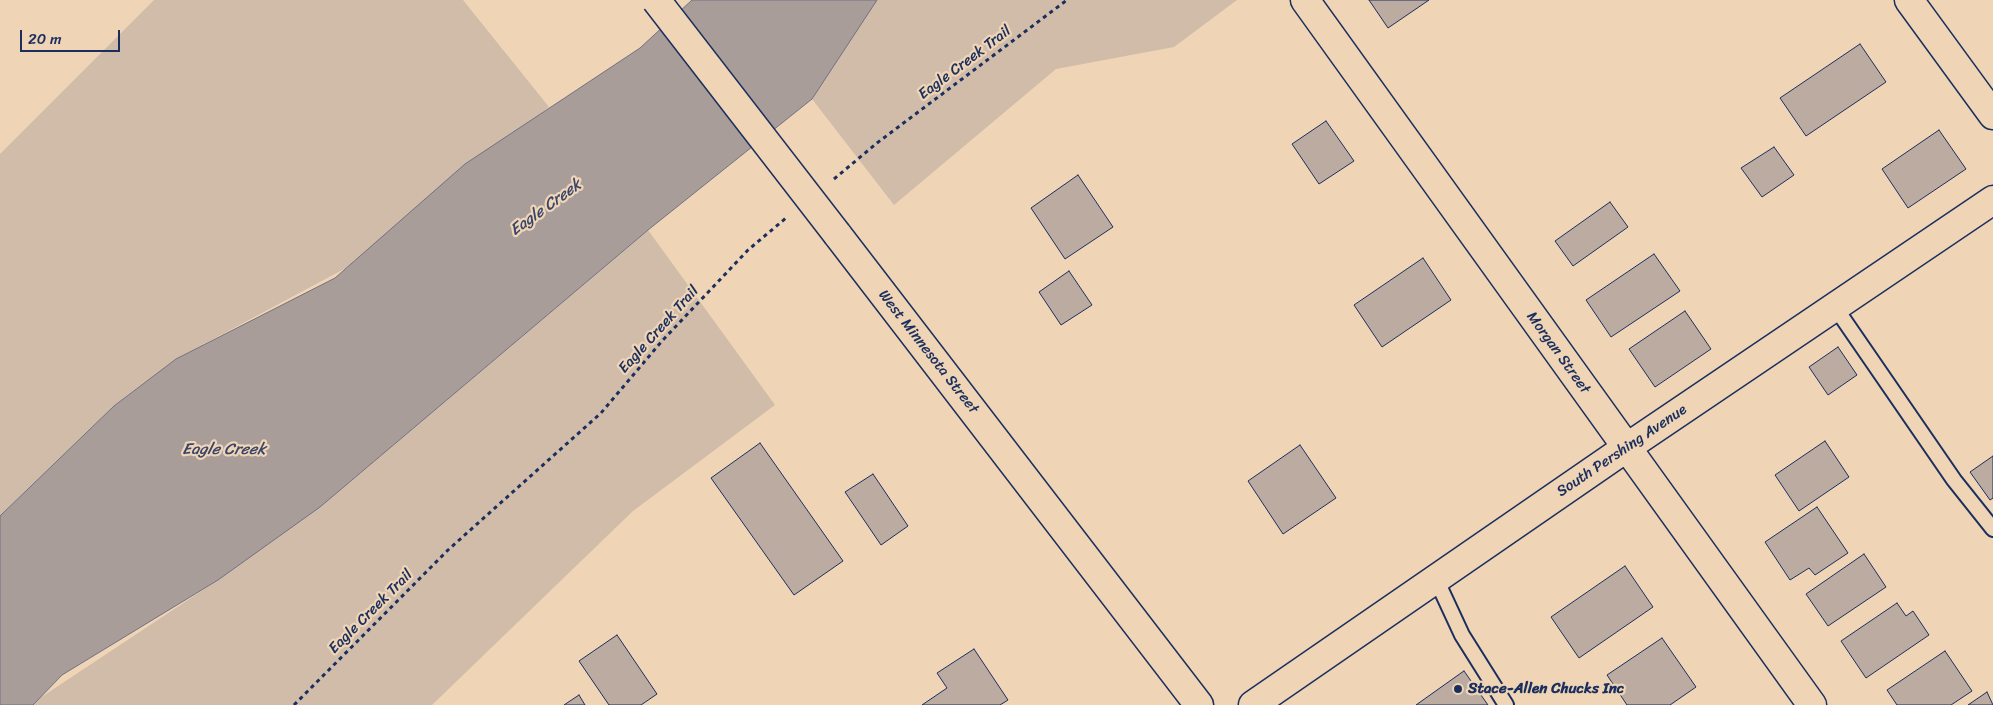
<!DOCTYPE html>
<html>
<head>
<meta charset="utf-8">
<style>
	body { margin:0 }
	#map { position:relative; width:1993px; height:705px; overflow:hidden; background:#efd4b6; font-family:Sriracha,sans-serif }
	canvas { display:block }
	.scale { position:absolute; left:20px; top:30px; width:100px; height:22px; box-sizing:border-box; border:2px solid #1b2f5e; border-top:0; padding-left:6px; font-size:15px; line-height:18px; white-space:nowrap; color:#1b2f5e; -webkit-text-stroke:4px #efd4b6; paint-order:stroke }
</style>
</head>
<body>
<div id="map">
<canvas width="1993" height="705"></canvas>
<div class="scale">20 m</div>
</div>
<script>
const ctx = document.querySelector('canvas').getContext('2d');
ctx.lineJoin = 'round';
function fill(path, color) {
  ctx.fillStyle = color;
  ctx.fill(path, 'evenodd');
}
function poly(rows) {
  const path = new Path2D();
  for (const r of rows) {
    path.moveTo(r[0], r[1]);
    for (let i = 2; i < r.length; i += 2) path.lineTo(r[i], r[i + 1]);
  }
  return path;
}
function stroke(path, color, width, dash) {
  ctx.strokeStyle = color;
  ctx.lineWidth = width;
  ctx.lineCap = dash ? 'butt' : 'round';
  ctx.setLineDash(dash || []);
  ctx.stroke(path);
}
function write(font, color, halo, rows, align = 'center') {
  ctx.font = font + ' Sriracha,sans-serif';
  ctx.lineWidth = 4.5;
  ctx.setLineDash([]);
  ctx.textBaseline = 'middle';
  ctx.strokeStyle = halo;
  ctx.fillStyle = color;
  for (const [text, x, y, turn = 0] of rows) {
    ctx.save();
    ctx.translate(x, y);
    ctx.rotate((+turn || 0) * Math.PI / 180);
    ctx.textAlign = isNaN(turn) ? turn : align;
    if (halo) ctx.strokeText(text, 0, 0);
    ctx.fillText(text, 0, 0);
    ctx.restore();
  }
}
const green = poly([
	[154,0,463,0,549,107,346,268,176,359,114,406,0,516,0,154],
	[876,0,1237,0,1174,47,1056,69,894,205,812,99],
	[648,230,775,405,633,511,432,705,33,705,34,702,218,580,351,481]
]);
const water = poly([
	[692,0,877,0,812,99,648,230,320,507,218,580,62,675,33,705,0,705,0,516,114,406,176,359,335,278,465,164,640,48,692,0]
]);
const building = poly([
	[1369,0,1429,0,1388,28,1369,0],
	[1860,44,1886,82,1806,136,1780,98,1860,44],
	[1326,121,1354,161,1319,184,1292,144,1326,121],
	[1939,130,1966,169,1908,208,1882,169,1939,130],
	[1774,147,1794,175,1762,197,1741,168,1774,147],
	[1078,175,1113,227,1065,259,1031,208,1078,175],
	[1610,202,1628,227,1573,266,1555,241,1610,202],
	[1654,254,1680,291,1611,337,1586,300,1654,254],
	[1423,258,1451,300,1382,347,1354,305,1423,258],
	[1069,271,1092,305,1061,325,1039,292,1069,271],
	[1685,311,1711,349,1655,387,1629,349,1685,311],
	[1838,347,1857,375,1828,395,1809,367,1838,347],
	[1825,441,1849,477,1799,511,1775,475,1825,441],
	[760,443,843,561,794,595,711,478,760,443],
	[1300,445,1336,498,1283,534,1248,481,1300,445],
	[1993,456,1993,498,1990,500,1970,472,1993,456],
	[873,474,908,526,881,545,845,492,873,474],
	[1817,507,1848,553,1815,575,1809,568,1790,580,1765,542,1817,507],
	[1864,554,1886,587,1828,626,1806,594,1864,554],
	[1625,566,1653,607,1579,658,1551,617,1625,566],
	[1897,603,1906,616,1913,611,1929,635,1866,678,1841,641,1897,603],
	[617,635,657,694,641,705,609,705,579,661,617,635],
	[1662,638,1696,687,1670,705,1627,705,1607,675,1662,638],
	[974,649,1008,700,1000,705,922,705,947,688,937,673,974,649],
	[1945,651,1972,691,1951,705,1897,705,1887,690,1945,651],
	[1464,671,1488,705,1416,705,1461,673,1464,671],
	[1987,692,1993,705,1968,705,1987,692],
	[579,695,585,705,564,705,579,695]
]);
const path = poly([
	[834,179,877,143,1067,0],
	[294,705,448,550,601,413,662,341,748,250,786,218]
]);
const lane = poly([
	[1835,307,1954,480,1993,529],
	[1436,579,1462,635,1506,705]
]);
const street = poly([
	[1305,0,1812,705],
	[1909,0,1993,115],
	[1253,705,1626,448,1993,200]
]);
const secondary = poly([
	[837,234,1199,705]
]);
const secondaryBridge = poly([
	[656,0,837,234]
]);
const markers = [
	[1458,689,5,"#1b2f5e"]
];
const streetNames = [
	["Eagle Creek Trail",965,63,-37],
	["Eagle Creek Trail",659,330,-48],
	["West Minnesota Street",928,352,52],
	["Morgan Street",1558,353,54],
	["South Pershing Avenue",1622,451,-34],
	["Eagle Creek Trail",371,612,-45]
];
const poiNames = [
	["Stace-Allen Chucks Inc",1468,689]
];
const waterNames = [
	["Eagle Creek",546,208,-36],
	["Eagle Creek",224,450]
];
fill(green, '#d0bca9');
fill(water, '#a99d9a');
stroke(water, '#707182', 1);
fill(building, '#bbaba0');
stroke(building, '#1b2f5e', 1);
stroke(lane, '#1b2f5e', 18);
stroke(street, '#1b2f5e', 31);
stroke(secondary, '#1b2f5e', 31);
stroke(path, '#1b2f5e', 3, [4, 4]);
stroke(lane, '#efd4b6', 14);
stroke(street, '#efd4b6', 28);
stroke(secondary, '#efd4b6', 28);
stroke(secondaryBridge, '#1b2f5e', 31, []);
stroke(secondaryBridge, '#efd4b6', 28);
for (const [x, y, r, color] of markers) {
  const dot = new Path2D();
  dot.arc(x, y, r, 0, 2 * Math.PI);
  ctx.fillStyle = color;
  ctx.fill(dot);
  stroke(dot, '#efd4b6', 2);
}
write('15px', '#1b2f5e', '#efd4b6', streetNames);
write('bold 15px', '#1b2f5e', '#efd4b6', poiNames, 'left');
write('italic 16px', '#37456a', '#efd4b6', waterNames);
</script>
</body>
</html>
